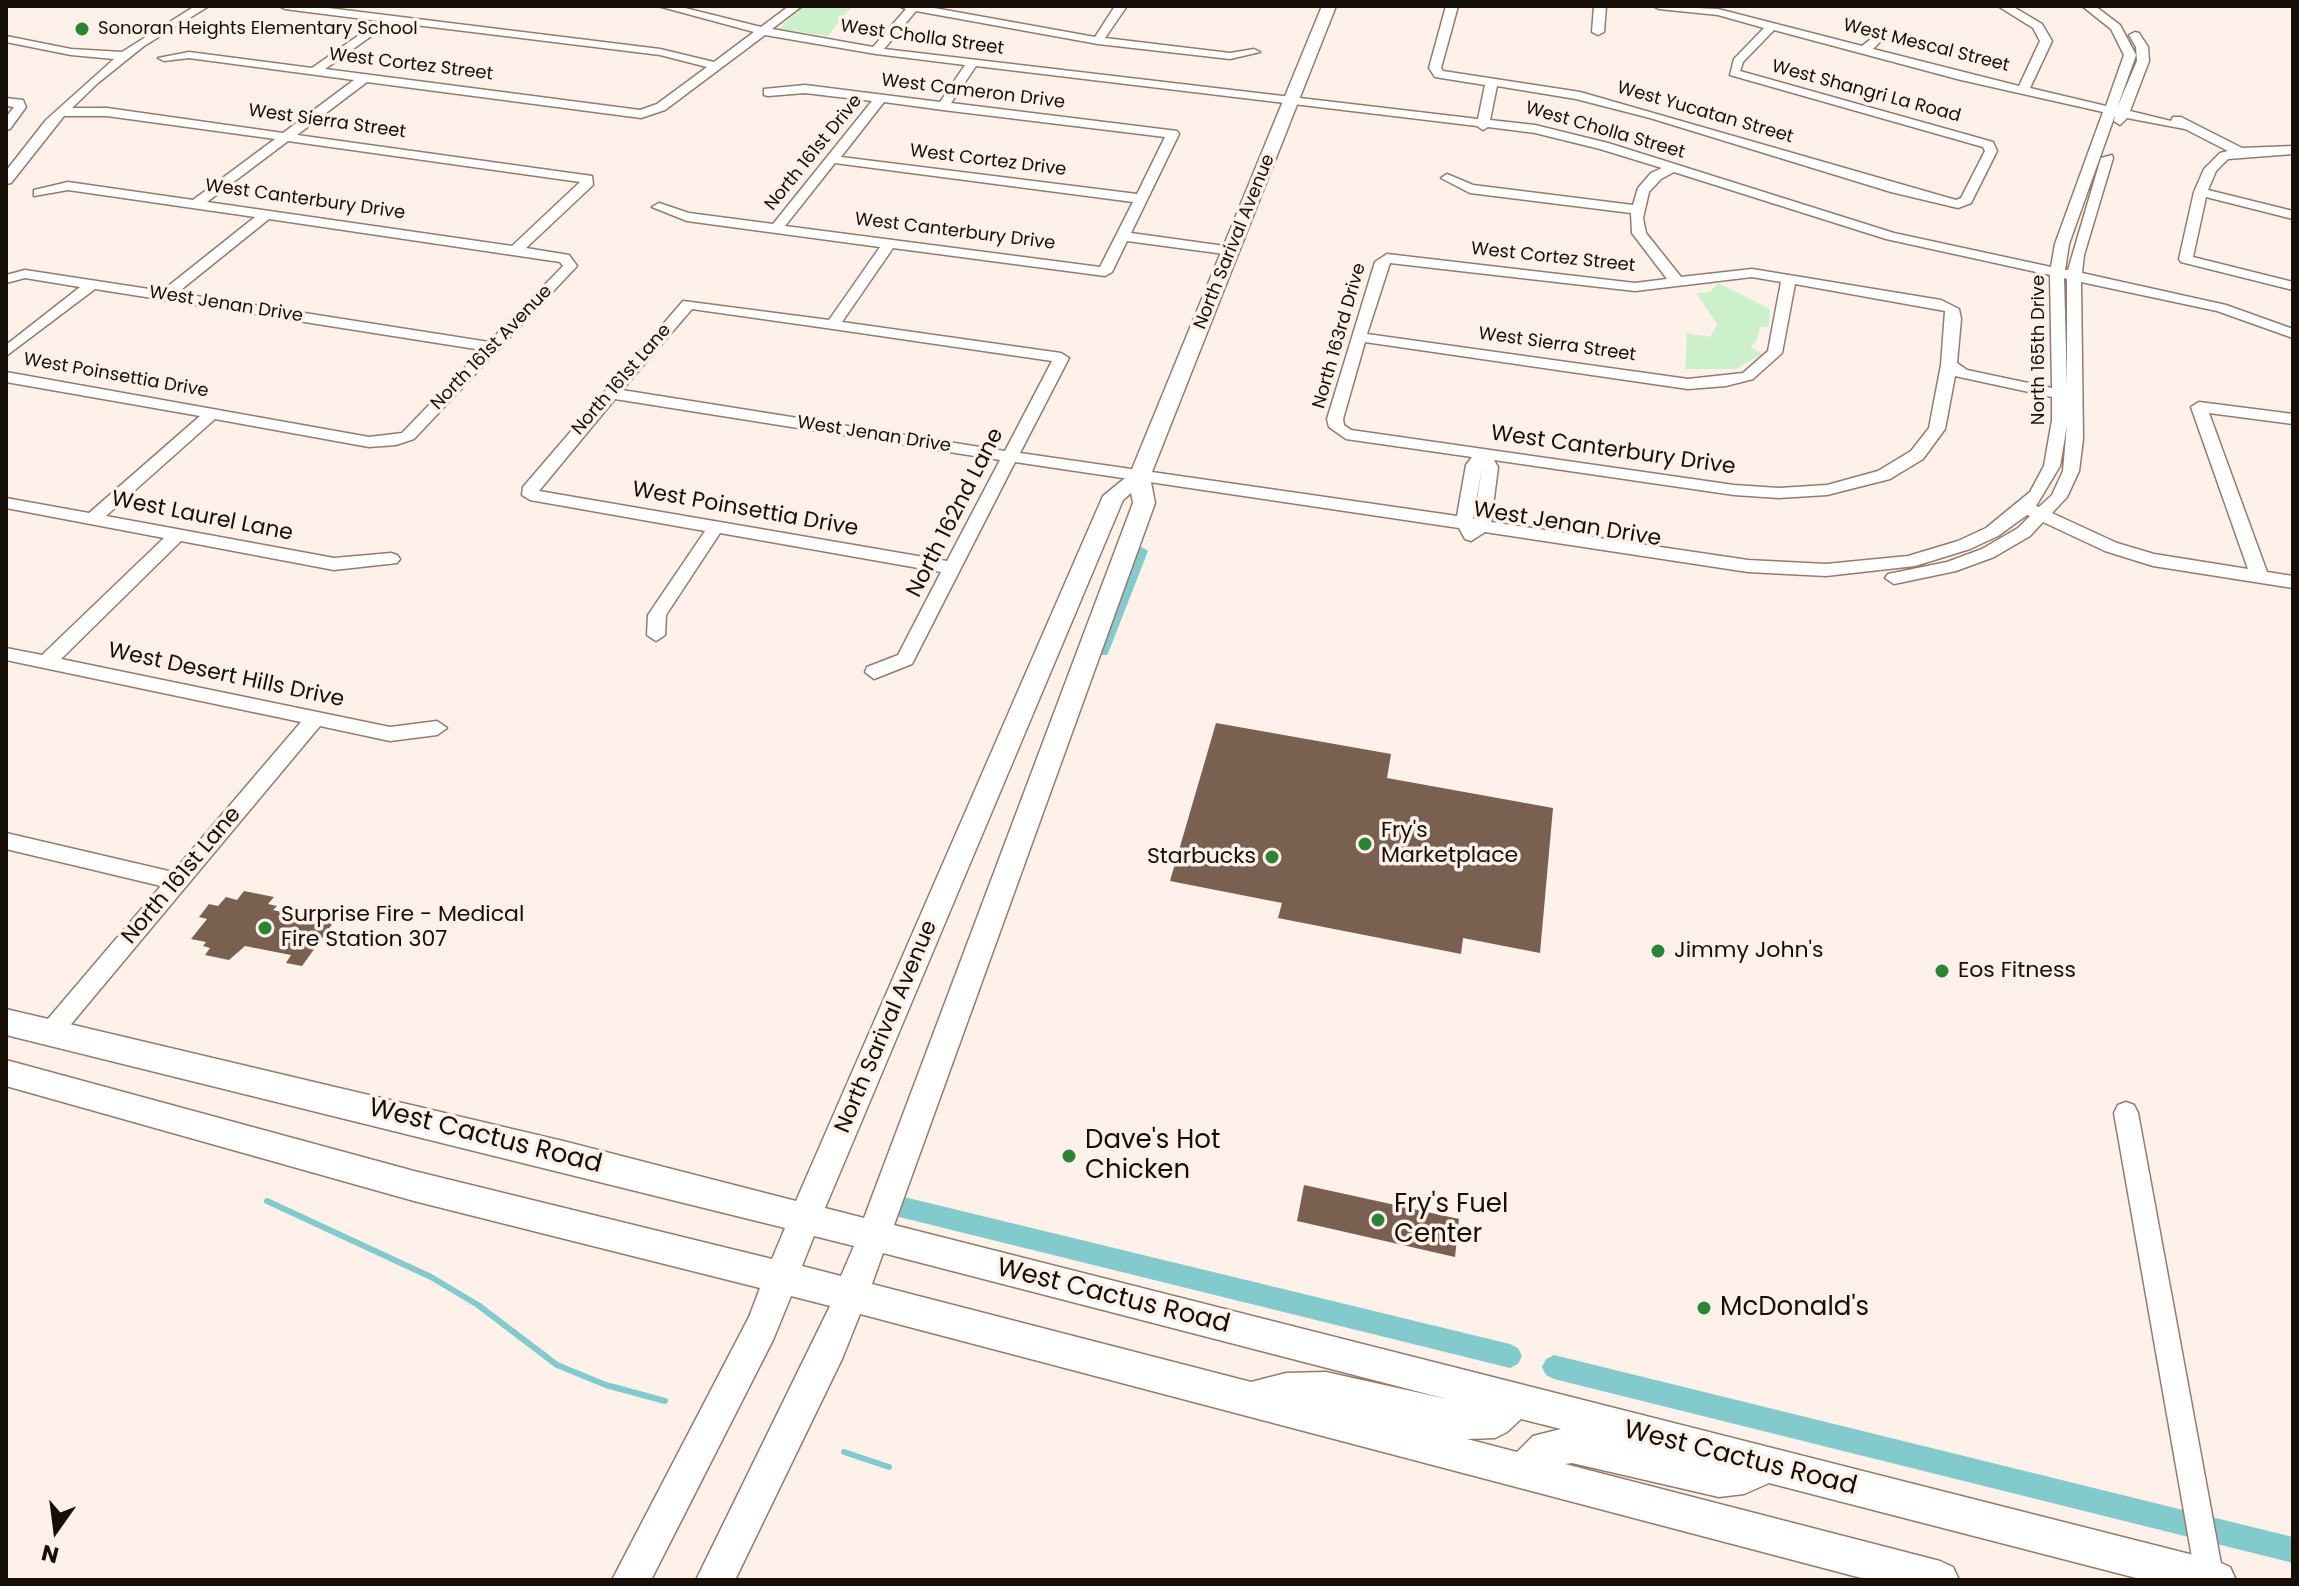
<!DOCTYPE html>
<html>
<head>
<meta charset="utf-8">
<style>
	body { margin:0 }
	#map { position:relative; width:2299px; height:1586px; overflow:hidden; background:#fdf1ea; font-family:Poppins,sans-serif }
	canvas { display:block }
	.frame { position:absolute; inset:0; border:8px solid #170e08; pointer-events:none }
	.north { position:absolute; left:16px; top:1490px; width:80px; height:80px; -webkit-text-stroke:6px #fdf1ea; paint-order:stroke; rotate:194deg; font-size:22px; font-weight:700; line-height:32px; text-align:center; color:#170e08 }
	.north::after { content:''; display:block; margin:auto; width:28px; height:36px; background:#170e08; clip-path:polygon(50% 0,100% 100%,50% 72%,0 100%) }
</style>
</head>
<body>
<div id="map">
<canvas width="2299" height="1586"></canvas>
<div class="frame"></div>
<div class="north">N</div>
</div>
<script>
const ctx = document.querySelector('canvas').getContext('2d');
ctx.lineJoin = 'round';
function fill(path, color) {
  ctx.fillStyle = color;
  ctx.fill(path, 'evenodd');
}
function poly(rows) {
  const path = new Path2D();
  for (const r of rows) {
    path.moveTo(r[0], r[1]);
    for (let i = 2; i < r.length; i += 2) path.lineTo(r[i], r[i + 1]);
  }
  return path;
}
function stroke(path, color, width, dash) {
  ctx.strokeStyle = color;
  ctx.lineWidth = width;
  ctx.lineCap = dash ? 'butt' : 'round';
  ctx.setLineDash(dash || []);
  ctx.stroke(path);
}
function write(font, color, halo, rows, align = 'center') {
  ctx.font = font + ' Poppins,sans-serif';
  ctx.lineWidth = 7;
  ctx.setLineDash([]);
  ctx.textBaseline = 'middle';
  ctx.strokeStyle = halo;
  ctx.fillStyle = color;
  for (const [text, x, y, turn = 0] of rows) {
    ctx.save();
    ctx.translate(x, y);
    ctx.rotate((+turn || 0) * Math.PI / 180);
    ctx.textAlign = isNaN(turn) ? turn : align;
    if (halo) ctx.strokeText(text, 0, 0);
    ctx.fillText(text, 0, 0);
    ctx.restore();
  }
}
const green = poly([
	[802,6,852,6,828,36,779,29],
	[1718,283,1770,309,1769,327,1760,327,1757,340,1751,347,1762,354,1736,369,1685,369,1687,333,1710,337,1717,324,1696,293,1710,292]
]);
const stream = poly([
	[267,1201,431,1277,478,1305,557,1365,606,1385,665,1401],
	[844,1452,889,1467]
]);
const canal = poly([
	[1140,546,1148,551,1109,651,1107,655,1095,655,1093,651,1132,551,1140,546],
	[889,1186,897,1189,900,1196,1510,1344,1518,1348,1522,1356,1518,1364,1510,1368,887,1214,879,1210,876,1203,881,1189,889,1186],
	[1554,1355,2293,1537,2293,1563,1554,1379,1546,1375,1542,1367,1546,1359,1554,1355]
]);
const building = poly([
	[1216,723,1391,754,1387,778,1553,808,1540,953,1463,938,1461,954,1278,918,1282,903,1170,881],
	[244,891,274,897,268,904,277,906,273,910,333,923,302,966,286,963,291,955,245,946,229,960,205,955,210,948,203,946,206,942,191,939,207,919,199,917,209,904,218,906,226,897,237,900],
	[1304,1185,1459,1219,1455,1257,1297,1221]
]);
const minor = poly([
	[195,6,209,6,144,46,98,83,72,108,107,108,283,133,354,80,189,58,164,61,158,58,189,52,312,68,379,21,285,9,279,6,312,6,660,49,714,62,754,32,658,6,677,6,761,27,789,6,802,6,772,29,873,47,906,9,899,6,923,6,1095,37,1115,6,1127,6,1105,38,1230,53,1254,49,1260,52,1230,59,1098,44,916,11,884,49,1478,119,1485,85,1435,77,1429,68,1446,6,1458,6,1441,68,1443,71,1580,92,1956,200,1961,198,1985,151,1983,147,1730,75,1734,59,1764,28,1718,15,1659,9,1653,6,1718,9,1862,46,1885,28,1891,31,1873,49,2019,86,2040,41,2033,28,1998,6,2012,6,2042,24,2052,41,2030,88,2106,106,2124,55,2111,29,2082,6,2095,6,2120,25,2136,55,2117,108,2137,61,2136,47,2129,35,2135,32,2139,33,2148,47,2149,61,2130,111,2171,121,2173,117,2181,117,2242,148,2293,146,2293,154,2228,159,2216,171,2208,190,2293,211,2293,219,2206,197,2193,257,2293,282,2293,290,2181,262,2179,259,2194,192,2204,169,2220,153,2228,151,2185,129,2127,118,2120,125,2114,121,2115,115,2069,244,2065,270,2068,270,2101,158,2112,155,2113,158,2084,255,2082,273,2226,305,2293,329,2293,338,2217,311,2081,282,2083,439,2079,471,2067,497,2052,513,2117,543,2154,554,2248,569,2191,407,2199,402,2293,414,2293,424,2209,413,2267,572,2293,576,2293,588,2153,566,2105,551,2043,522,2030,536,1994,557,1956,571,1894,584,1885,578,1888,574,1947,562,1982,549,2018,528,2030,516,2027,515,1998,536,1970,549,1915,566,1826,576,1748,572,1485,532,1471,541,1465,539,1459,528,1015,462,912,664,874,679,865,672,867,667,898,655,941,572,720,533,666,615,665,635,656,641,647,635,648,615,705,531,530,500,522,495,523,487,683,301,829,320,880,247,687,221,652,207,659,203,689,213,773,224,872,101,805,93,768,96,764,95,764,89,805,85,940,102,965,65,876,54,765,35,665,110,641,118,367,82,297,135,592,176,593,185,526,248,569,255,577,266,414,439,396,445,369,447,215,419,106,516,334,558,391,553,397,555,400,559,397,563,334,570,181,541,61,659,390,727,437,721,447,728,437,735,390,741,320,726,57,1041,49,1044,41,1041,38,1034,41,1027,161,886,6,849,6,833,173,872,301,722,6,660,6,648,42,655,164,538,6,508,6,498,89,513,200,416,6,382,6,372,369,437,402,433,482,350,95,289,6,356,6,345,80,287,25,278,6,283,6,275,25,270,162,291,255,217,68,190,34,196,34,190,68,182,193,200,275,139,107,116,64,116,11,183,6,184,6,171,46,120,114,59,71,55,6,42,6,36,71,49,122,52,195,6],
	[391,22,660,55,707,67,657,104,640,110,325,69,391,22],
	[1774,30,1961,80,2103,112,2055,244,2051,267,1894,233,1608,143,1535,125,1490,120,1497,86,1576,99,1650,118,1891,192,1958,208,1971,203,1997,151,1993,142,1740,71,1743,62,1774,30],
	[976,66,1477,126,1483,130,1488,127,1535,133,1600,149,1662,168,1651,173,1638,188,1633,205,1473,185,1447,174,1441,178,1470,193,1631,213,1632,233,1667,279,1635,283,1387,254,1375,262,1327,419,1329,427,1346,439,1472,457,1466,465,1457,516,1020,453,1069,358,1061,353,842,322,893,248,1105,276,1112,272,1127,241,1232,255,1239,251,1232,247,1131,233,1179,134,1177,131,951,103,976,66],
	[884,102,943,110,1165,137,1137,194,841,157,884,102],
	[288,141,580,182,512,246,207,202,288,141],
	[835,163,1133,202,1100,267,785,226,835,163],
	[1674,172,1886,239,2050,275,2052,388,1967,370,1957,363,1961,319,1959,309,1941,300,1752,269,1681,277,1646,233,1643,218,1649,192,1661,179,1674,172],
	[269,219,560,262,563,266,489,342,177,293,269,219],
	[1390,263,1635,291,1752,277,1781,282,1768,351,1743,373,1688,379,1367,334,1390,263],
	[2064,278,2067,279,2067,387,2064,278],
	[1795,284,1945,311,1941,365,1929,428,1911,451,1878,471,1827,485,1779,488,1734,485,1351,430,1344,425,1343,419,1365,342,1688,389,1726,386,1753,379,1782,353,1795,284],
	[692,309,833,329,1052,361,1005,451,622,390,692,309],
	[1955,376,2052,397,2052,420,2044,466,2030,492,1986,528,1958,541,1908,556,1826,564,1748,560,1491,522,1498,467,1494,460,1734,495,1779,498,1827,495,1890,479,1923,459,1945,429,1955,376],
	[615,399,1000,460,947,561,539,491,615,399],
	[2067,425,2063,471,2052,495,2039,507,2036,506,2060,466,2067,425],
	[1482,467,1474,519,1473,519,1482,467],
	[1594,6,1606,6,1604,32,1598,35,1592,32,1594,6],
	[6,98,23,100,26,107,10,129,6,130,6,117,14,107,6,106,6,98],
	[2126,1102,2134,1105,2138,1113,2224,1580,2196,1580,2114,1113,2118,1105,2126,1102]
]);
const major = poly([
	[1322,6,1336,6,1150,477,1155,503,894,1225,2217,1561,2230,1567,2236,1580,2144,1580,1769,1483,1744,1494,1719,1497,1572,1463,1565,1464,1940,1561,1953,1567,1959,1580,1869,1580,860,1314,842,1359,735,1580,696,1580,830,1306,791,1296,773,1340,651,1580,612,1580,749,1317,760,1288,414,1201,6,1086,6,1060,414,1171,772,1259,785,1228,6,1035,6,1009,567,1142,796,1201,1103,496,1130,474,1322,6],
	[1131,493,1133,503,864,1218,825,1208,1123,500,1131,493],
	[814,1236,854,1246,841,1276,802,1266,814,1236],
	[883,1253,1447,1399,1326,1372,1286,1373,1251,1382,872,1284,883,1253],
	[1521,1419,1561,1429,1533,1436,1517,1452,1467,1439,1495,1438,1507,1432,1521,1419]
]);
const markers = [
	[82,29,8,"#2a8434"],
	[1365,844,8,"#2a8434"],
	[1272,857,8,"#2a8434"],
	[265,928,8,"#2a8434"],
	[1658,951,8,"#2a8434"],
	[1942,971,8,"#2a8434"],
	[1069,1156,8,"#2a8434"],
	[1378,1220,8,"#2a8434"],
	[1704,1308,8,"#2a8434"]
];
const farPoinames = [
	["Sonoran Heights Elementary School",98,29]
];
const farStreetnames = [
	["West Cholla Street",922,38,8],
	["West Mescal Street",1926,46,14],
	["West Cortez Street",411,65,7],
	["West Cameron Drive",973,92,7],
	["West Shangri La Road",1866,92,15],
	["West Yucatan Street",1705,113,16],
	["West Sierra Street",327,122,8],
	["West Cholla Street",1605,131,16],
	["North 161st Drive",814,153,-51],
	["West Cortez Drive",988,161,7],
	["West Canterbury Drive",305,200,8],
	["West Canterbury Drive",955,232,7],
	["North Sarival Avenue",1235,242,-68],
	["West Cortez Street",1553,258,6],
	["West Jenan Drive",226,305,9],
	["North 163rd Drive",1340,336,-74],
	["West Sierra Street",1557,345,8],
	["North 161st Avenue",492,348,-46],
	["North 165th Drive",2039,350,-90],
	["West Poinsettia Drive",116,376,10],
	["North 161st Lane",622,380,-49],
	["West Jenan Drive",874,435,9]
];
const streetNames = [
	["West Canterbury Drive",1613,451,8],
	["West Poinsettia Drive",745,510,10],
	["North 162nd Lane",956,513,-63],
	["West Laurel Lane",202,517,11],
	["West Jenan Drive",1567,525,9],
	["West Desert Hills Drive",226,676,12],
	["North 161st Lane",182,876,-50],
	["North Sarival Avenue",887,1027,-67]
];
const poiNames = [
	["Fry's",1381,831],
	["Marketplace",1381,856],
	["Starbucks",1256,857,"right"],
	["Surprise Fire - Medical",281,915],
	["Fire Station 307",281,940],
	["Jimmy John's",1674,951],
	["Eos Fitness",1958,971]
];
const nearStreetnames = [
	["West Cactus Road",485,1137,14],
	["West Cactus Road",1113,1297,14],
	["West Cactus Road",1740,1459,14]
];
const nearPoinames = [
	["Dave's Hot",1085,1141],
	["Chicken",1085,1171],
	["Fry's Fuel",1394,1205],
	["Center",1394,1235],
	["McDonald's",1720,1308]
];
fill(green, '#cdf0cc');
stroke(stream, '#82cacb', 6);
fill(canal, '#82cacb');
fill(building, '#7a6051');
stroke(minor, '#967b6b', 3);
stroke(major, '#967b6b', 3);
fill(minor, '#fff');
fill(major, '#fff');
for (const [x, y, r, color] of markers) {
  const dot = new Path2D();
  dot.arc(x, y, r, 0, 2 * Math.PI);
  ctx.fillStyle = color;
  ctx.fill(dot);
  stroke(dot, '#fdf1ea', 3);
}
write('18px', '#170e08', '#fdf1ea', farPoinames, 'left');
write('18px', '#170e08', '#fdf1ea', farStreetnames);
write('22px', '#170e08', '#fdf1ea', streetNames);
write('22px', '#170e08', '#fdf1ea', poiNames, 'left');
write('26px', '#170e08', '#fdf1ea', nearStreetnames);
write('26px', '#170e08', '#fdf1ea', nearPoinames, 'left');
</script>
</body>
</html>
